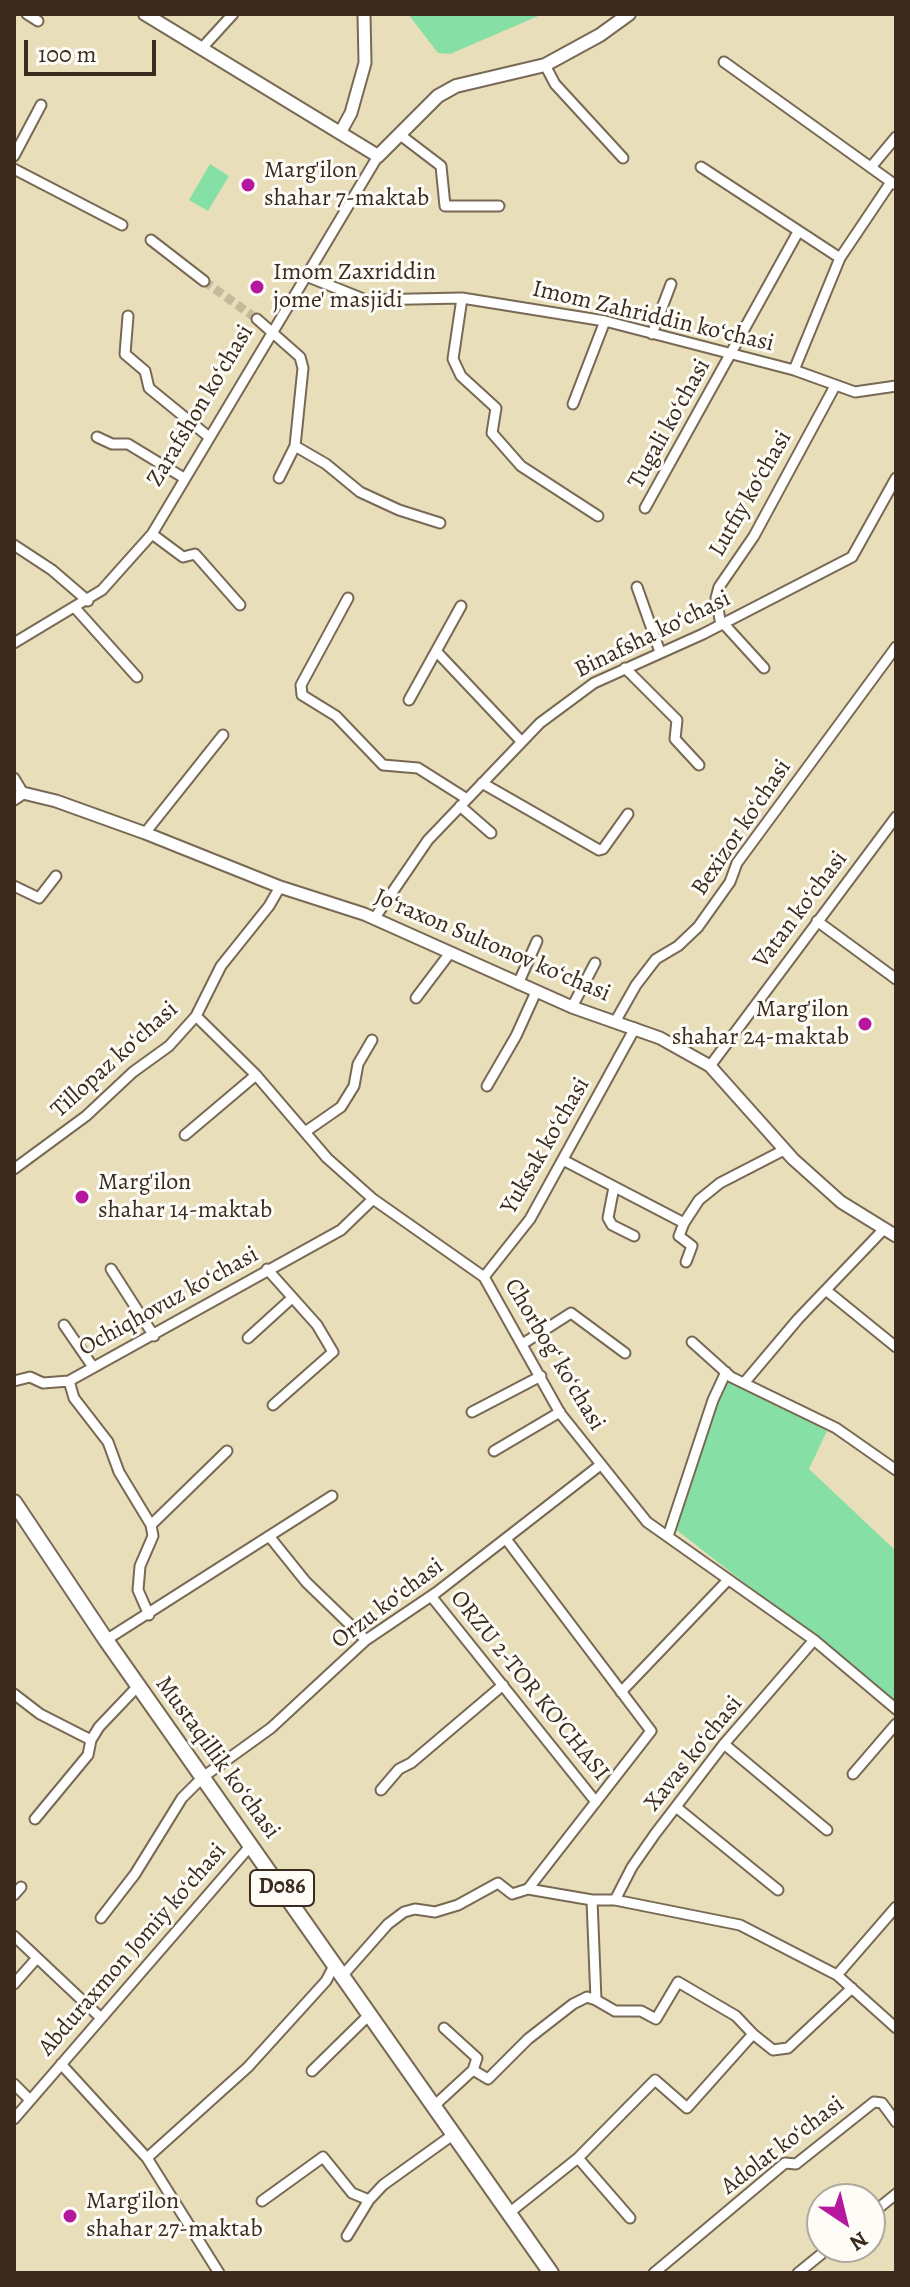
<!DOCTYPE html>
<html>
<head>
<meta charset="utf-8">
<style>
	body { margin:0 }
	#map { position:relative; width:910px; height:2287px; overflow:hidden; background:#e9deba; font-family:Alegreya,serif }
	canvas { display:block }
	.frame { position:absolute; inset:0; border:16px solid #3b2a1e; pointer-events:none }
	.north { position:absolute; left:806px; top:2183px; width:80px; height:80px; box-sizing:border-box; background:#fdfcf7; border:2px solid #afa8a0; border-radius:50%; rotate:145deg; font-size:22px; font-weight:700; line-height:32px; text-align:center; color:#3b2a1e }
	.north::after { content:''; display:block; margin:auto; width:28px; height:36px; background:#b5179e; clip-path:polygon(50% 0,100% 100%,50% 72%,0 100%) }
	.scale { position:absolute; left:24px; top:40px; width:132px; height:36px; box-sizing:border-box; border:4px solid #3b2a1e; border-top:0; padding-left:10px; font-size:24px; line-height:28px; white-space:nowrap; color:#3b2a1e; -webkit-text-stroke:6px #fdfcf7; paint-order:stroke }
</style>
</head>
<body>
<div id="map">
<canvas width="910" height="2287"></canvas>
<div class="frame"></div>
<div class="north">N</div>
<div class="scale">100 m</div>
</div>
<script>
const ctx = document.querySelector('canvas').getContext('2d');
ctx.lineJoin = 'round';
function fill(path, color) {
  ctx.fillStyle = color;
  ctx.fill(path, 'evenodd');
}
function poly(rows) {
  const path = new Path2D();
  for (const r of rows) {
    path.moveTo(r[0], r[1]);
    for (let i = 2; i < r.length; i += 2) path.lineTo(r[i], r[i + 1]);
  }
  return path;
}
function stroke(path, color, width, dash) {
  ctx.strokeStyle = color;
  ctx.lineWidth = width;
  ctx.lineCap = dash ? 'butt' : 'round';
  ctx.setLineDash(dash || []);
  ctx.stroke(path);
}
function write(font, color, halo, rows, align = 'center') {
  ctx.font = font + ' Alegreya,serif';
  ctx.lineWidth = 6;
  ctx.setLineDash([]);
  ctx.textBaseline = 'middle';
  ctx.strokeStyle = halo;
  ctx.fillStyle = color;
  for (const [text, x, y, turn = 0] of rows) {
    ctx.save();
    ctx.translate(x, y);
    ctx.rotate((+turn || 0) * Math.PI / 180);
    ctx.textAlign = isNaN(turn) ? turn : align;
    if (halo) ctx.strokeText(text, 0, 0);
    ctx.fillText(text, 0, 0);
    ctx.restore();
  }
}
const green = poly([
	[408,14,543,14,450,54,438,53],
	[210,164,229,176,208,211,189,200],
	[726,1378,827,1431,809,1469,896,1551,896,1701,674,1528]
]);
const minorTunnel = poly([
	[204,281,257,319]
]);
const minor = poly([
	[27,14,38,21],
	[202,48,233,14],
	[724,62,894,184],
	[545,65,555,84,623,158],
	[399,134,441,166,445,206,499,206],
	[14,156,41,105],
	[701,167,840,258],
	[871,167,896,137],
	[14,169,122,225],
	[151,240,204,281],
	[306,276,366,300,462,298,605,321,794,370,855,392,896,386],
	[462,298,453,359,461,376,496,408,492,433,521,466,598,516],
	[128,316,125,354,145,371,149,388,209,437],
	[257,319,300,357,303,368,295,446,279,478],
	[652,334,671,284],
	[794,370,840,258,891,182],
	[573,404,605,321],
	[97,437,112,444,128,444,184,478],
	[295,446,326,464,360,492,399,510,440,523],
	[645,508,798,232],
	[152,534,183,557,195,554,240,605],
	[14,545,52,570,88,601],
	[637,587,660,652],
	[348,598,301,685,302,695,336,716,383,765,418,768,467,799],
	[76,609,137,677],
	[723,623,764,668],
	[721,625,716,598,719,587,754,536,835,386],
	[14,643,102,590,152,534,378,156],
	[436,651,521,741],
	[625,668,677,720,675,739,699,765],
	[409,700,461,606],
	[14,778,23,793],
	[482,783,599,850,603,849,628,814],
	[460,806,491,833],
	[145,833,223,735],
	[14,886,39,898,56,876],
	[374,919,428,840,540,723,594,683,703,634,852,557,896,478],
	[817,921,896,979],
	[518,984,537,941],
	[416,998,450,953],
	[572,1007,595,963],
	[196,1016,256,1075,327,1158,373,1199,484,1277,560,1413,647,1522,814,1640,896,1709],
	[615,1022,636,985,656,959,678,946,698,927,730,882,737,863,896,647],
	[710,1066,896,817],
	[487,1086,516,1036,536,992],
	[305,1132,341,1107,354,1086,358,1064,372,1040],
	[185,1135,256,1075],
	[563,1160,684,1223,699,1200,720,1183,784,1150],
	[14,1169,86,1116,133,1072,169,1046,196,1016,221,966,269,906,280,887],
	[614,1187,608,1218,612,1225,634,1236],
	[684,1223,679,1236,692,1246,686,1262],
	[111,1269,154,1336],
	[267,1269,317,1325,333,1352,273,1405],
	[484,1277,530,1219,635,1028],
	[827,1291,896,1347],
	[64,1325,93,1367],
	[248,1338,292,1298],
	[692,1342,731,1377,836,1428,896,1470],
	[524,1343,571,1313,625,1353],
	[14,1381,30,1377,43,1383,69,1381,341,1230,373,1199],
	[69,1381,74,1398,108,1442,119,1472,151,1525,153,1536,140,1566,138,1590,149,1615],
	[744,1383,798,1319,884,1229],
	[472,1412,541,1376],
	[494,1451,560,1412],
	[151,1525,227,1451],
	[269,1536,306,1582,366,1640],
	[668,1536,713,1400,726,1372],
	[506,1539,651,1731,528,1889],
	[431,1596,596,1802],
	[106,1640,332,1496],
	[621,1692,728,1580],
	[14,1694,40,1714,91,1740],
	[724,1744,827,1830],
	[853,1774,896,1724],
	[381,1790,399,1769,411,1763,503,1685],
	[676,1807,778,1890],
	[35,1819,88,1755,91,1740,99,1727,138,1686],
	[14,1895,21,1887],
	[592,1900,596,2000,615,2011,641,2011,656,2019,678,1982,736,2016,753,2034],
	[615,1900,632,1867,655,1834,724,1744,814,1640],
	[101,1918,135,1874,182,1798,203,1777,271,1728,366,1640,437,1592,599,1466],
	[14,1936,101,2018],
	[343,1975,388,1924,404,1912,415,1909,435,1912,458,1905,498,1883,512,1894,528,1889,592,1900,615,1900,740,1925,837,1975,896,2028],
	[837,1975,896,1907],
	[14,1984,37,1958],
	[444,2028,477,2058,473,2070],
	[61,2064,147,2158,219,2273],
	[312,2071,370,2014],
	[14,2084,30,2100],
	[434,2106,473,2070,488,2079,528,2039,573,2004,587,1997,596,2000],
	[14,2119,252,1844],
	[147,2158,248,2067,326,1981,335,1964],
	[578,2158,630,2218],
	[262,2201,323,2157,352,2193,369,2200,383,2185,454,2134],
	[509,2213,578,2158,655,2080,687,2108,753,2034,773,2050,788,2048,852,1988],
	[870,2215,896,2194],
	[347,2236,369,2200],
	[654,2273,785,2163,796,2164,874,2102,882,2103,896,2122],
	[798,2273,830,2247]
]);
const tertiary = poly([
	[340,133,351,113,365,63,364,14],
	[14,799,23,793,56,801,145,833,280,887,364,914,572,1007,660,1038,710,1066,793,1159,841,1202,896,1236]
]);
const secondary = poly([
	[145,14,378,156,438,96,456,86,545,65,600,35,629,14]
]);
const primary = poly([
	[14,1502,106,1640,551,2273]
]);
const markers = [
	[248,185,8,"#b5179e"],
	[257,287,8,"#b5179e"],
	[865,1024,8,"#b5179e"],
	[82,1197,8,"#b5179e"],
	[70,2216,8,"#b5179e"]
];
const shields = [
	[282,1888,64]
];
const shieldNames = [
	["D086",282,1888]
];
const poiNames = [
	["Marg'ilon",264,171],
	["shahar 7-maktab",264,199],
	["Imom Zaxriddin",273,273],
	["jome' masjidi",273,301],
	["Marg'ilon",849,1010,"right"],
	["shahar 24-maktab",849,1038,"right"],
	["Marg'ilon",98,1183],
	["shahar 14-maktab",98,1211],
	["Marg'ilon",86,2202],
	["shahar 27-maktab",86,2230]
];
const streetNames = [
	["Imom Zahriddin koʻchasi",653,317,13],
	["Zarafshon koʻchasi",201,406,-59],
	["Tugali koʻchasi",670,424,-61],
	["Lutfiy koʻchasi",751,494,-60],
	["Binafsha koʻchasi",653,635,-26],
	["Bexizor koʻchasi",742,828,-56],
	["Vatan koʻchasi",801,910,-53],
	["Joʻraxon Sultonov koʻchasi",492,946,23],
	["Tillopaz koʻchasi",115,1060,-42],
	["Yuksak koʻchasi",546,1146,-60],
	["Ochiqhovuz koʻchasi",169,1302,-29],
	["Chorbogʻ koʻchasi",554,1355,59],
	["Orzu koʻchasi",388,1604,-37],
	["ORZU 2-TOR KO'CHASI",529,1686,51],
	["Xavas koʻchasi",694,1754,-51],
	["Mustaqillik koʻchasi",217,1758,54],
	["Abduraxmon Jomiy koʻchasi",133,1950,-49],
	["Adolat koʻchasi",783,2146,-37]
];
fill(green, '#86e0a5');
stroke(minorTunnel, '#c6ba9b', 9, [9, 4.5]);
stroke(minor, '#786955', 13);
stroke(tertiary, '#786955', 15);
stroke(secondary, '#786955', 16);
stroke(primary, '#786955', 18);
stroke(minor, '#fff', 9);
stroke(tertiary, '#fff', 11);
stroke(secondary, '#fff', 12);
stroke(primary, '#fff', 14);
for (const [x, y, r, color] of markers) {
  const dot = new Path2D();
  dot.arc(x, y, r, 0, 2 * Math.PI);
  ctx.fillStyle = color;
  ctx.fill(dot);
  stroke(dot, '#fdfcf7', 3);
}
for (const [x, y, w] of shields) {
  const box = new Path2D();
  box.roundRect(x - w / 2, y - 18, w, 36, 6);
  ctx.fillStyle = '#fdfcf7';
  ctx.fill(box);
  stroke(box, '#3b2a1e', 2);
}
write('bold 22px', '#3b2a1e', null, shieldNames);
write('24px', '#3b2a1e', '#fdfcf7', poiNames, 'left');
write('24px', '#3b2a1e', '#fdfcf7', streetNames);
</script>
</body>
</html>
